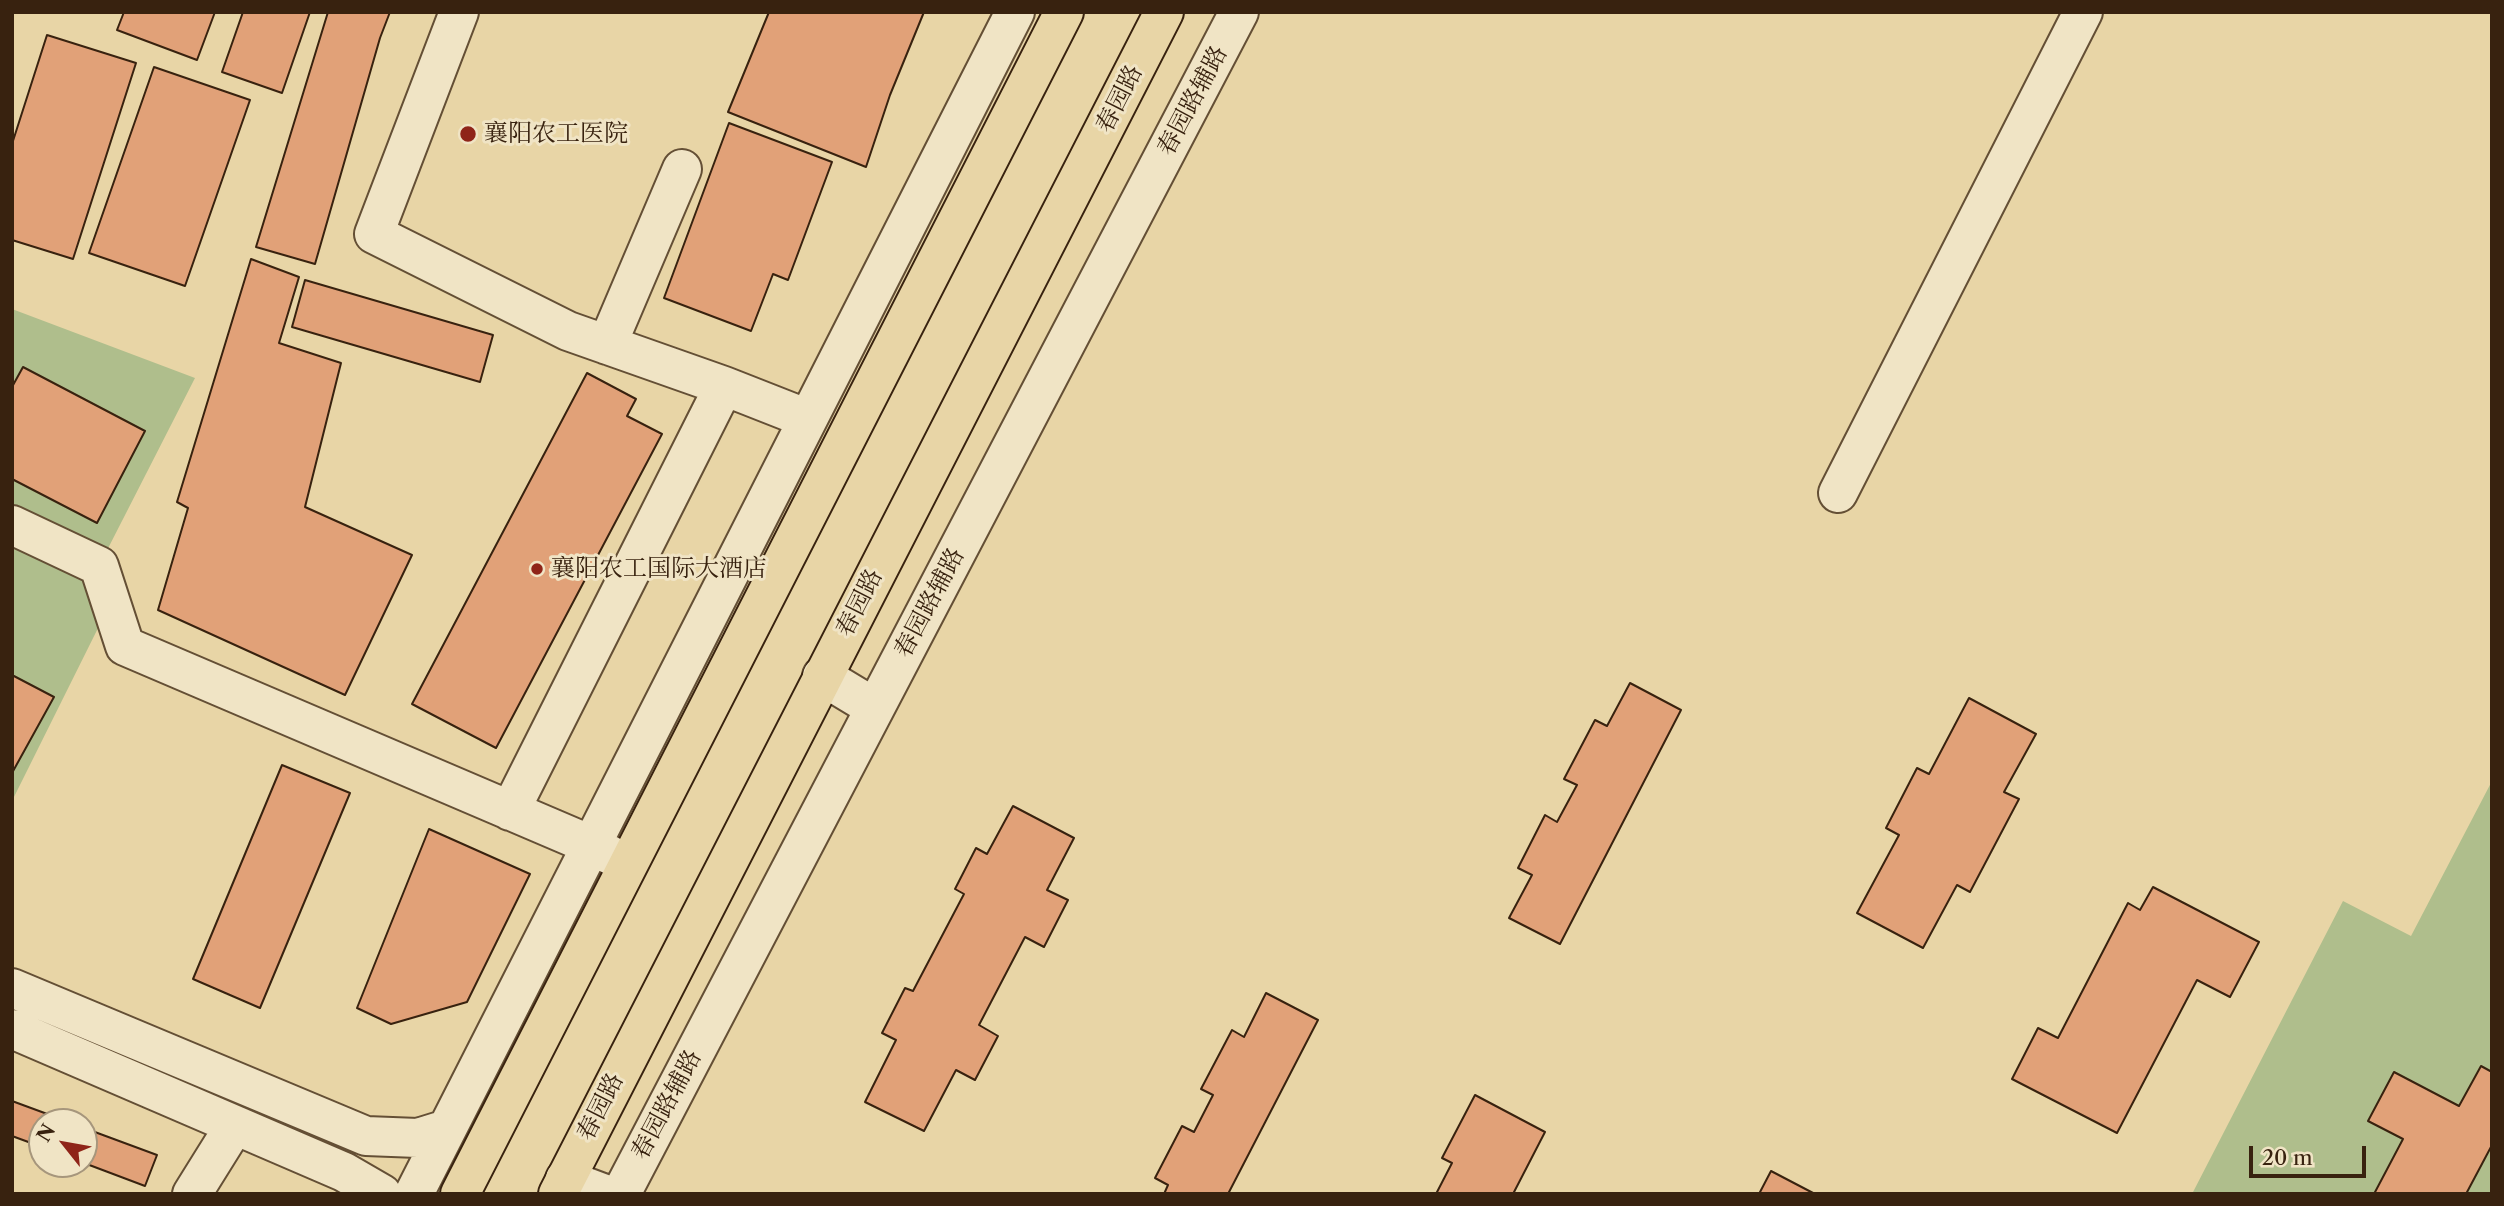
<!DOCTYPE html>
<html>
<head>
<meta charset="utf-8">
<style>
	body { margin:0 }
	#map { position:relative; width:2504px; height:1206px; overflow:hidden; background:#e8d5a6; font-family:"Libre Caslon Text",serif }
	canvas { display:block }
	.frame { position:absolute; inset:0; border:14px solid #38220f; pointer-events:none }
	.north { position:absolute; left:28px; top:1108px; width:70px; height:70px; box-sizing:border-box; background:#f0e4c5; border:2px solid #a6967c; border-radius:50%; rotate:301deg; font-size:19px; font-weight:700; line-height:28px; text-align:center; color:#38220f }
	.north::after { content:''; display:block; margin:auto; width:24px; height:32px; background:#8f2418; clip-path:polygon(50% 0,100% 100%,50% 72%,0 100%) }
	.scale { position:absolute; left:2249px; top:1146px; width:117px; height:32px; box-sizing:border-box; border:4px solid #38220f; border-top:0; padding-left:9px; font-size:21px; line-height:24px; white-space:nowrap; color:#38220f; -webkit-text-stroke:5px #f0e4c5; paint-order:stroke }
</style>
</head>
<body>
<div id="map">
<canvas width="2504" height="1206"></canvas>
<div class="frame"></div>
<div class="north">N</div>
<div class="scale">20 m</div>
</div>
<script>
const ctx = document.querySelector('canvas').getContext('2d');
ctx.lineJoin = 'round';
function fill(path, color) {
  ctx.fillStyle = color;
  ctx.fill(path, 'evenodd');
}
function poly(rows) {
  const path = new Path2D();
  for (const r of rows) {
    path.moveTo(r[0], r[1]);
    for (let i = 2; i < r.length; i += 2) path.lineTo(r[i], r[i + 1]);
  }
  return path;
}
function stroke(path, color, width, dash) {
  ctx.strokeStyle = color;
  ctx.lineWidth = width;
  ctx.lineCap = dash ? 'butt' : 'round';
  ctx.setLineDash(dash || []);
  ctx.stroke(path);
}
function write(font, color, halo, rows, align = 'center') {
  ctx.font = font + ' "Libre Caslon Text","Noto Serif SC",serif';
  ctx.lineWidth = 6;
  ctx.setLineDash([]);
  ctx.textBaseline = 'middle';
  ctx.strokeStyle = halo;
  ctx.fillStyle = color;
  for (const [text, x, y, turn = 0] of rows) {
    ctx.save();
    ctx.translate(x, y);
    ctx.rotate((+turn || 0) * Math.PI / 180);
    ctx.textAlign = isNaN(turn) ? turn : align;
    if (halo) ctx.strokeText(text, 0, 0);
    ctx.fillText(text, 0, 0);
    ctx.restore();
  }
}
const green = poly([
	[12,309,195,378,99,566,111,602,12,801],
	[2492,781,2492,1194,2192,1194,2343,901,2411,936]
]);
const building = poly([
	[124,12,215,12,197,60,117,30,124,12],
	[243,12,310,12,282,93,222,72,243,12],
	[328,12,390,12,380,38,315,264,256,247,328,12],
	[769,12,924,12,890,95,866,167,728,112,769,12],
	[47,35,136,63,73,259,12,240,12,144,47,35],
	[154,67,250,100,185,286,89,253,154,67],
	[729,123,832,162,788,280,773,274,751,331,664,298,729,123],
	[251,259,299,277,279,343,341,363,305,507,412,555,345,695,158,610,188,508,177,502,251,259],
	[305,280,493,335,480,382,292,327,305,280],
	[23,367,145,431,97,523,12,479,12,387,23,367],
	[587,373,636,399,627,416,662,434,496,748,412,704,587,373],
	[12,675,54,697,12,773,12,675],
	[1630,683,1681,710,1560,944,1509,918,1532,875,1518,868,1545,815,1557,822,1577,785,1564,779,1595,720,1607,726,1630,683],
	[1969,698,2036,734,2004,792,2019,799,1970,892,1957,885,1923,948,1857,913,1899,835,1886,828,1917,768,1929,774,1969,698],
	[282,765,350,793,260,1008,193,979,282,765],
	[1013,806,1074,838,1047,890,1068,900,1044,947,1025,937,979,1025,998,1036,975,1080,956,1070,924,1131,865,1102,896,1040,882,1033,905,988,913,991,964,894,955,889,976,848,987,854,1013,806],
	[429,829,530,874,467,1002,391,1024,357,1008,429,829],
	[2153,887,2259,942,2230,997,2197,980,2117,1133,2012,1079,2038,1028,2058,1038,2128,903,2140,910,2153,887],
	[1266,993,1318,1020,1228,1194,1164,1194,1168,1185,1155,1178,1182,1126,1194,1132,1213,1095,1201,1089,1232,1030,1244,1037,1266,993],
	[2481,1066,2492,1072,2492,1145,2466,1194,2374,1194,2403,1139,2368,1121,2394,1072,2459,1106,2481,1066],
	[1475,1095,1545,1132,1513,1194,1436,1194,1452,1163,1442,1158,1475,1095],
	[12,1101,69,1122,42,1122,42,1147,12,1136,12,1101],
	[84,1128,157,1155,145,1186,84,1163,84,1128],
	[1771,1171,1815,1194,1759,1194,1771,1171]
]);
const minor = poly([
	[459,12,374,234,568,331,724,386],
	[607,345,682,169],
	[1838,493,2083,12],
	[12,525,99,566,125,646,591,845,614,857],
	[822,676,875,708],
	[510,811,724,386,808,419],
	[12,988,366,1136,418,1138,447,1129],
	[12,1029,344,1172,382,1194],
	[565,1179,605,1194],
	[192,1194,235,1125],
	[414,1194,1015,12],
	[621,1194,1239,12]
]);
const major = poly([
	[460,1194,1064,12],
	[558,1194,1164,12]
]);
const markers = [
	[468,134,9,"#8f2418"],
	[537,569,7,"#8f2418"]
];
const streetNames = [
	["春园路",1120,99,-63],
	["春园路辅路",1193,101,-62],
	["春园路",860,603,-63],
	["春园路辅路",930,603,-62],
	["春园路辅路",667,1105,-62],
	["春园路",601,1107,-63]
];
const poiNames = [
	["襄阳农工医院",484,134],
	["襄阳农工国际大酒店",551,569]
];
fill(green, '#afbe8c');
fill(building, '#e1a178');
stroke(building, '#38220f', 2);
stroke(minor, '#644f35', 42);
stroke(major, '#38220f', 42);
stroke(minor, '#f0e4c5', 38);
stroke(major, '#e8d5a6', 38);
for (const [x, y, r, color] of markers) {
  const dot = new Path2D();
  dot.arc(x, y, r, 0, 2 * Math.PI);
  ctx.fillStyle = color;
  ctx.fill(dot);
  stroke(dot, '#f0e4c5', 2.5);
}
write('24px', '#38220f', '#f0e4c5', streetNames);
write('24px', '#38220f', '#f0e4c5', poiNames, 'left');
</script>
</body>
</html>
